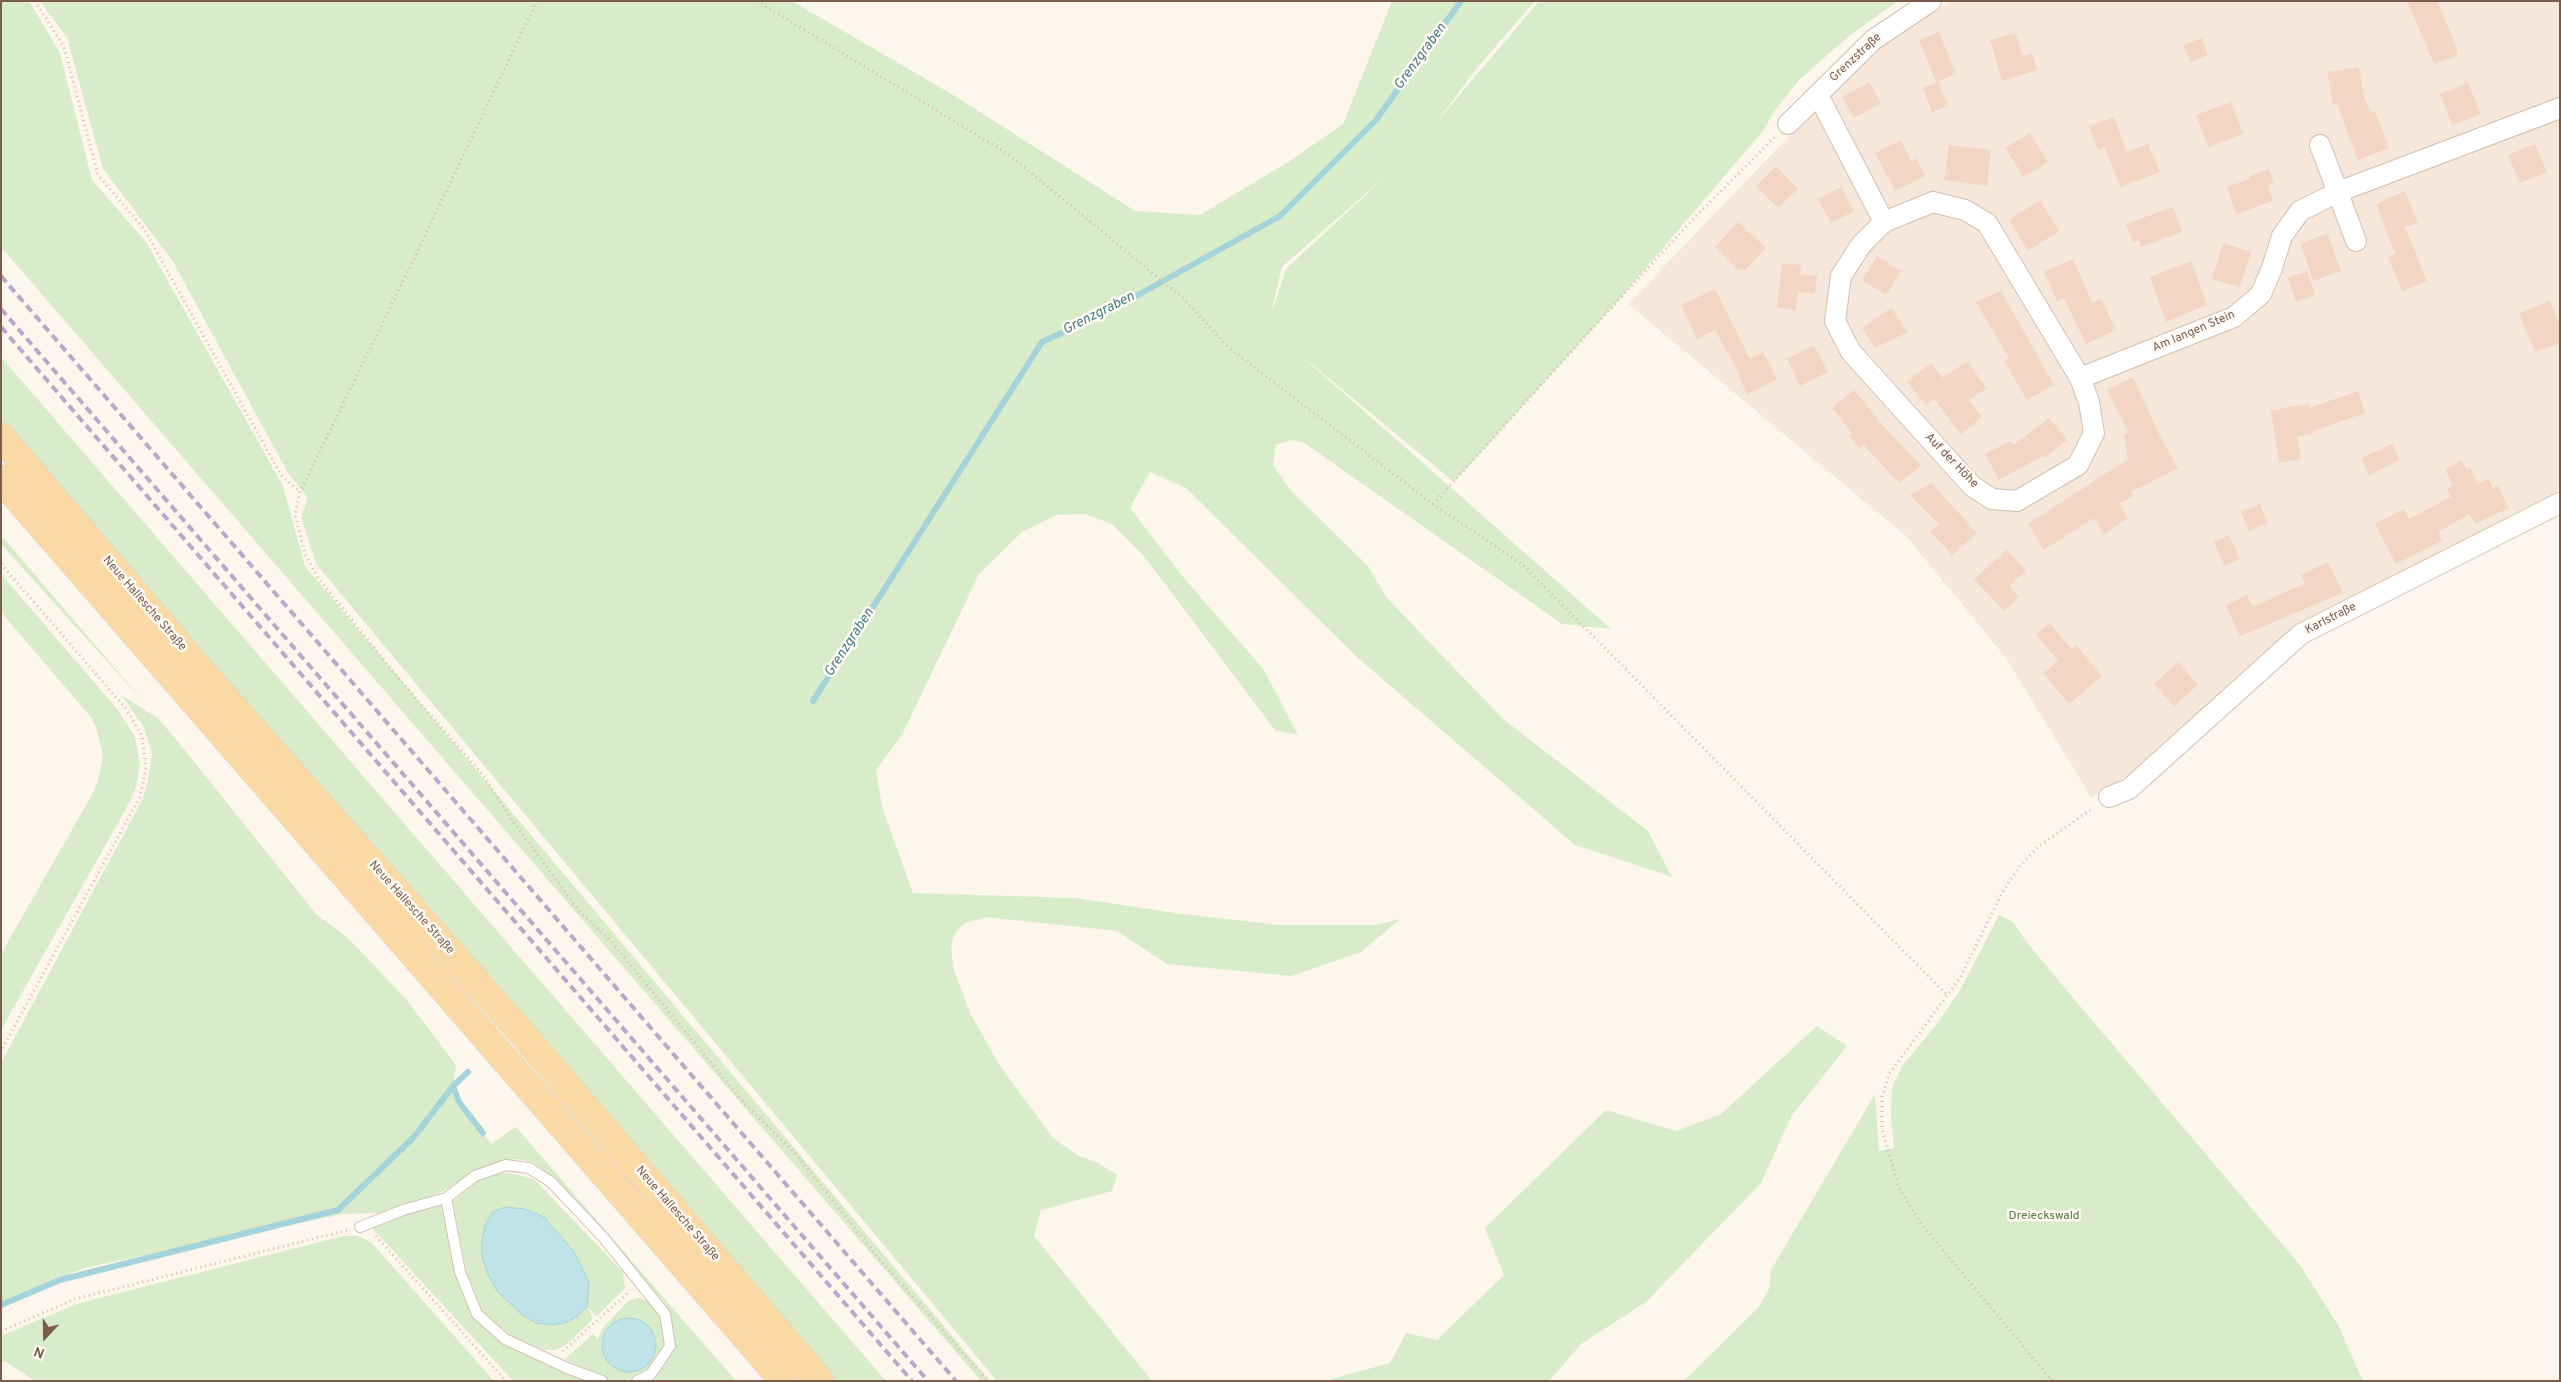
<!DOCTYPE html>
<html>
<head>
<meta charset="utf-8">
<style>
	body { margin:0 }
	#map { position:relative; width:2561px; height:1382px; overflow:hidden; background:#fdf6ec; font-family:Overpass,sans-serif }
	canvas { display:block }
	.frame { position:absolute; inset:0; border:2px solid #7a5c4d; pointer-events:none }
	.north { position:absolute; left:20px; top:1312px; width:50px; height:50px; -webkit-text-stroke:4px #fffaf3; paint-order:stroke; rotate:201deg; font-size:14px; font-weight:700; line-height:20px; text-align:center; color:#7a5c4d }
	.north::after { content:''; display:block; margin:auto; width:18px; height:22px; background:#7a5c4d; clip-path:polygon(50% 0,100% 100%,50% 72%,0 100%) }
</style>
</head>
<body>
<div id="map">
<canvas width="2561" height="1382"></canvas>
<div class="frame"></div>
<div class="north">N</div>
</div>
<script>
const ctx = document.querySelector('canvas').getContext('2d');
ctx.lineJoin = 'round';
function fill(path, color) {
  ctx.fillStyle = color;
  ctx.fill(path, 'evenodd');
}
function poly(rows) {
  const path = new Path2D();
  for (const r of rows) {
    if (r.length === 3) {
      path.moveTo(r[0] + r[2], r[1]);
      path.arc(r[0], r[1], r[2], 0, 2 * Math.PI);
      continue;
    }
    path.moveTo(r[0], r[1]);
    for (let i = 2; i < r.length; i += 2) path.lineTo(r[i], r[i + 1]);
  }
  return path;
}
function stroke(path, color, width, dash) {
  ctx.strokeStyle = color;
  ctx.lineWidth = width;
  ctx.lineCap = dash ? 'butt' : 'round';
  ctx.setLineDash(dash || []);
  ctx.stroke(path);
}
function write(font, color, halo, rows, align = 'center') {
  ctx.font = font + ' Overpass,sans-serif';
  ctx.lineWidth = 5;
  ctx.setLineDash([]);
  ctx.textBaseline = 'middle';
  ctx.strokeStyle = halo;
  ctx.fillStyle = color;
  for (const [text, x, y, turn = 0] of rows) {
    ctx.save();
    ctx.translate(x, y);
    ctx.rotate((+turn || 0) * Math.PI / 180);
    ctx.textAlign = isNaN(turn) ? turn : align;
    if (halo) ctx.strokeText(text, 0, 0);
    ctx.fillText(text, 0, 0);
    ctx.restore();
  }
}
const residential = poly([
	[1951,1,2560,1,2560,497,2302,623,2150,759,2106,790,2091,797,2006,658,1907,537,1628,304,1868,54]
]);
const green = poly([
	[1,1,29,1,60,53,92,180,146,242,283,486,305,566,990,1381,981,1381,1,247],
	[40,1,792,1,955,96,1135,211,1200,215,1290,161,1343,124,1392,1,1535,1,1476,69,1436,123,1539,1,1898,1,1849,36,1799,80,1775,110,1763,131,1616,303,1454,482,1296,351,1611,629,1562,624,1303,442,1290,440,1276,445,1273,465,1292,492,1368,566,1386,597,1503,719,1648,831,1672,877,1575,845,1357,657,1186,488,1150,472,1130,508,1183,577,1264,670,1298,735,1275,730,1144,556,1112,524,1085,514,1056,515,1022,532,979,574,902,735,876,770,882,807,913,893,1076,898,1175,913,1279,925,1375,925,1400,919,1361,952,1291,976,1167,964,1117,931,986,917,966,923,957,930,951,944,953,967,970,1013,1000,1066,1053,1138,1077,1155,1100,1164,1117,1175,1112,1191,1041,1210,1034,1236,1152,1381,997,1381,316,564,301,517,308,498,288,473,172,260,103,169,67,38],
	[1388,174,1286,269,1270,317,1282,267],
	[1,357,886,1381,832,1381,224,680,1,421],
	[1,535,179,743,316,914,348,938,406,999,456,1065,453,1086,459,1102,491,1144,516,1127,736,1381,654,1381,665,1364,672,1347,672,1326,665,1303,552,1179,532,1162,516,1159,505,1160,473,1174,441,1192,378,1216,377,1213,343,1214,84,1268,1,1303,1,1063,143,798,148,780,152,752,143,726,121,695,159,719,1,544],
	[1,574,118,710,135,737,140,764,136,787,127,807,1,1030,1,954,93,793,98,781,103,756,96,727,89,715,1,612],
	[1999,915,2013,922,2025,940,2074,999,2300,1265,2338,1325,2363,1381,1684,1381,1758,1308,1769,1289,1771,1270,1875,1094,1879,1151,1894,1148,1891,1116,1892,1088,1902,1066,1936,1025,1959,992],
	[1817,1026,1847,1046,1792,1115,1761,1183,1646,1302,1581,1344,1549,1381,1324,1381,1390,1363,1406,1333,1437,1340,1504,1275,1485,1228,1606,1110,1676,1131,1721,1114],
	[501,1173,512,1173,535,1180,623,1272,625,1288,597,1316,588,1308,593,1319,566,1345,556,1350,545,1350,526,1343,510,1335,481,1310,466,1270,453,1201,478,1181],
	[434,1203,441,1204,444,1209,457,1273,467,1304,475,1316,503,1341,544,1364,587,1381,513,1381,372,1228],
	[343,1236,358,1236,371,1242,494,1381,35,1381,6,1362,1,1361,1,1336,76,1304],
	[638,1298,646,1300,660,1315,665,1331,665,1346,654,1366,633,1379,610,1381,581,1369,565,1359,593,1334,598,1339,602,1329,628,1301],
	[607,1329,653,1357,647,1365,640,1370,607,1361,602,1345]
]);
const water = poly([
	[505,1207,525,1209,544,1217,575,1253,589,1283,587,1307,578,1316,567,1322,554,1325,536,1323,521,1314,497,1291,488,1274,482,1256,482,1241,485,1225,493,1212,505,1207],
	[629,1345,27]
]);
const stream = poly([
	[813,701,1042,342,1113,309,1280,216,1376,120,1461,1],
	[453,1086,459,1102,483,1133],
	[1,1305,60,1280,338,1210,414,1137,453,1086,468,1072]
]);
const building = poly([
	[2407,1,2437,1,2457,49,2457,56,2434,64],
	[1939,32,1956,74,1936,82,1919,40],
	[2015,33,2023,56,2032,53,2037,70,2002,81,1990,40],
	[2202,38,2208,55,2190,62,2183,45],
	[2359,67,2364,97,2371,112,2375,111,2389,148,2358,160,2337,104,2333,105,2327,72],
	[1869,82,1881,103,1854,118,1842,97],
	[1939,82,1948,106,1932,112,1923,88],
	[2468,83,2481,114,2452,125,2440,94],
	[2231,102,2243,134,2208,147,2196,115],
	[2114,117,2127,152,2148,144,2160,172,2120,187,2105,147,2098,150,2089,126],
	[2030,133,2048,162,2024,177,2005,148],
	[1901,140,1911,161,1916,158,1925,176,1895,191,1875,153],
	[2535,144,2547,172,2520,183,2508,155],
	[1949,145,1991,150,1987,186,1944,180],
	[1776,166,1798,189,1778,208,1756,186],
	[2269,169,2274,183,2268,185,2273,201,2236,214,2227,187,2250,179,2250,176],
	[1841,187,1854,211,1831,223,1818,199],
	[2405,191,2418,223,2405,227,2427,281,2402,291,2388,257,2395,254,2376,204],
	[2040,200,2059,231,2028,251,2009,220],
	[2173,207,2182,232,2141,247,2139,240,2133,242,2126,224],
	[1738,222,1766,248,1745,270,1738,270,1715,247],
	[2327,233,2341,271,2313,281,2301,244],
	[2223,243,2251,252,2240,287,2212,279],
	[1877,256,1901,271,1886,295,1862,280],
	[2073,259,2092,303,2101,299,2116,330,2086,344,2064,298,2057,301,2044,272],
	[2191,261,2207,305,2166,322,2150,277],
	[1782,263,1801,265,1800,274,1817,276,1815,294,1798,292,1796,310,1777,308],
	[2307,271,2315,295,2296,302,2288,278],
	[1715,289,1750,359,1763,352,1777,379,1747,395,1735,366,1715,330,1697,339,1681,305],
	[2001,291,2054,385,2027,400,2004,361,2009,358,1976,302],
	[2550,301,2560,326,2560,343,2535,352,2519,313],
	[1891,308,1908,332,1875,348,1862,328],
	[1814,345,1828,372,1800,386,1787,359],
	[1967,361,1987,388,1969,400,1982,417,1961,434,1934,399,1926,405,1907,382,1931,363,1943,378],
	[2133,377,2161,438,2178,468,2131,492,2133,496,2119,504,2128,518,2104,534,2094,518,2044,550,2028,524,2128,459,2124,434,2129,433,2107,390],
	[1854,390,1887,430,1921,466,1899,483,1864,445,1860,448,1849,436,1852,433,1832,408],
	[2358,391,2365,413,2313,431,2313,434,2297,436,2301,459,2279,463,2271,410,2309,404,2309,408],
	[2049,418,2067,440,2044,458,2043,456,1999,480,1985,454,2010,441,2013,445],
	[2392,444,2400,460,2369,475,2361,458],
	[2462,460,2467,470,2470,468,2478,484,2488,479,2493,488,2498,486,2509,508,2475,524,2470,514,2438,532,2442,541,2396,564,2375,524,2404,509,2409,519,2451,497,2447,489,2453,486,2445,469],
	[1931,483,1977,533,1952,555,1930,531,1939,524,1910,495],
	[2260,504,2268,523,2249,531,2241,512],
	[2229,535,2240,559,2225,566,2214,542],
	[2007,550,2026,571,2009,586,2019,597,2004,611,1974,579],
	[2328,562,2343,593,2240,636,2226,605,2247,595,2253,607,2305,583,2301,575],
	[2050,623,2071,649,2076,645,2102,676,2069,704,2043,673,2058,661,2036,634],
	[2178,662,2198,685,2174,706,2154,684]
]);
const path = poly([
	[35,1,64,47,98,175,144,229,281,475,300,492],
	[537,1,408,271,300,492,295,515,305,554,318,578,401,681,483,775,512,820,579,911,610,940,743,1102,794,1152,881,1261,988,1381],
	[757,1,1008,154,1184,299,1229,348,1433,504,1523,565,1948,996],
	[1433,504,1623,295,1697,215,1775,137],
	[1,564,127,710,142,736,146,767,140,797,1,1051],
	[376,1236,506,1381],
	[1,1331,75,1299,348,1230],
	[563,1351,629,1292],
	[2052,1381,1922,1225,1899,1188,1882,1129,1882,1097,1889,1074,1960,978,2002,893,2019,867,2039,846,2093,808]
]);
const service = poly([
	[446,1198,460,1272,477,1314,505,1339,567,1368,602,1381],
	[360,1227,403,1210,446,1198,475,1176,506,1165,529,1168,551,1182,603,1237,665,1314,670,1346,651,1374,637,1381]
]);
const minor = poly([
	[1818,95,1884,222,1861,245,1841,276,1835,321,1851,352,1972,486,1992,499,2017,501,2078,465,2094,433,2089,402,2080,378,1987,223,1965,210,1933,202,1884,222],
	[1788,124,1873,40,1931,1],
	[2320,145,2356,241],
	[2080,378,2234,317,2261,294,2272,268,2282,236,2300,211,2338,192,2560,108],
	[2109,797,2129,789,2301,634,2560,503]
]);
const primary = poly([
	[1,437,208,679,519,1030,820,1381],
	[1,479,784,1381]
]);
const rail = poly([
	[1,276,956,1381],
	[1,309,928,1381],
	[1,327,912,1381]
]);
const streetNames = [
	["Grenzstraße",1856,58,-43],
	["Am langen Stein",2194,332,-23],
	["Auf der Höhe",1951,461,46],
	["Neue Hallesche Straße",144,604,49],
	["Karlstraße",2331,619,-27],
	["Neue Hallesche Straße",411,908,48],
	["Neue Hallesche Straße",677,1214,49]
];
const parkNames = [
	["Dreieckswald",2044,1217]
];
const waterNames = [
	["Grenzgraben",1421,57,-54],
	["Grenzgraben",1099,314,-27],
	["Grenzgraben",850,643,-57]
];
fill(residential, '#f5e8da');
fill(green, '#d8ecc9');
fill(water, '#bfe3e8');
stroke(water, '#a5d3da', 1);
stroke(stream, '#a5d3da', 6);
fill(building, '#f3d5c3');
stroke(service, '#d1beb0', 12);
stroke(minor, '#d1beb0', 22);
stroke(primary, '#dad1cd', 29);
stroke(path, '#d9b8a5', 3, [1, 4]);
stroke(service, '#fff', 10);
stroke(minor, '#fff', 20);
stroke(primary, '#fbd9a5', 28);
stroke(rail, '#b9a8c9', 4, [8, 5]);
write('12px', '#7a5c4d', '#fffaf3', streetNames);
write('12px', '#537a41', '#fffaf3', parkNames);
write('italic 14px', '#437c86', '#fffaf3', waterNames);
</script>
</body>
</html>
